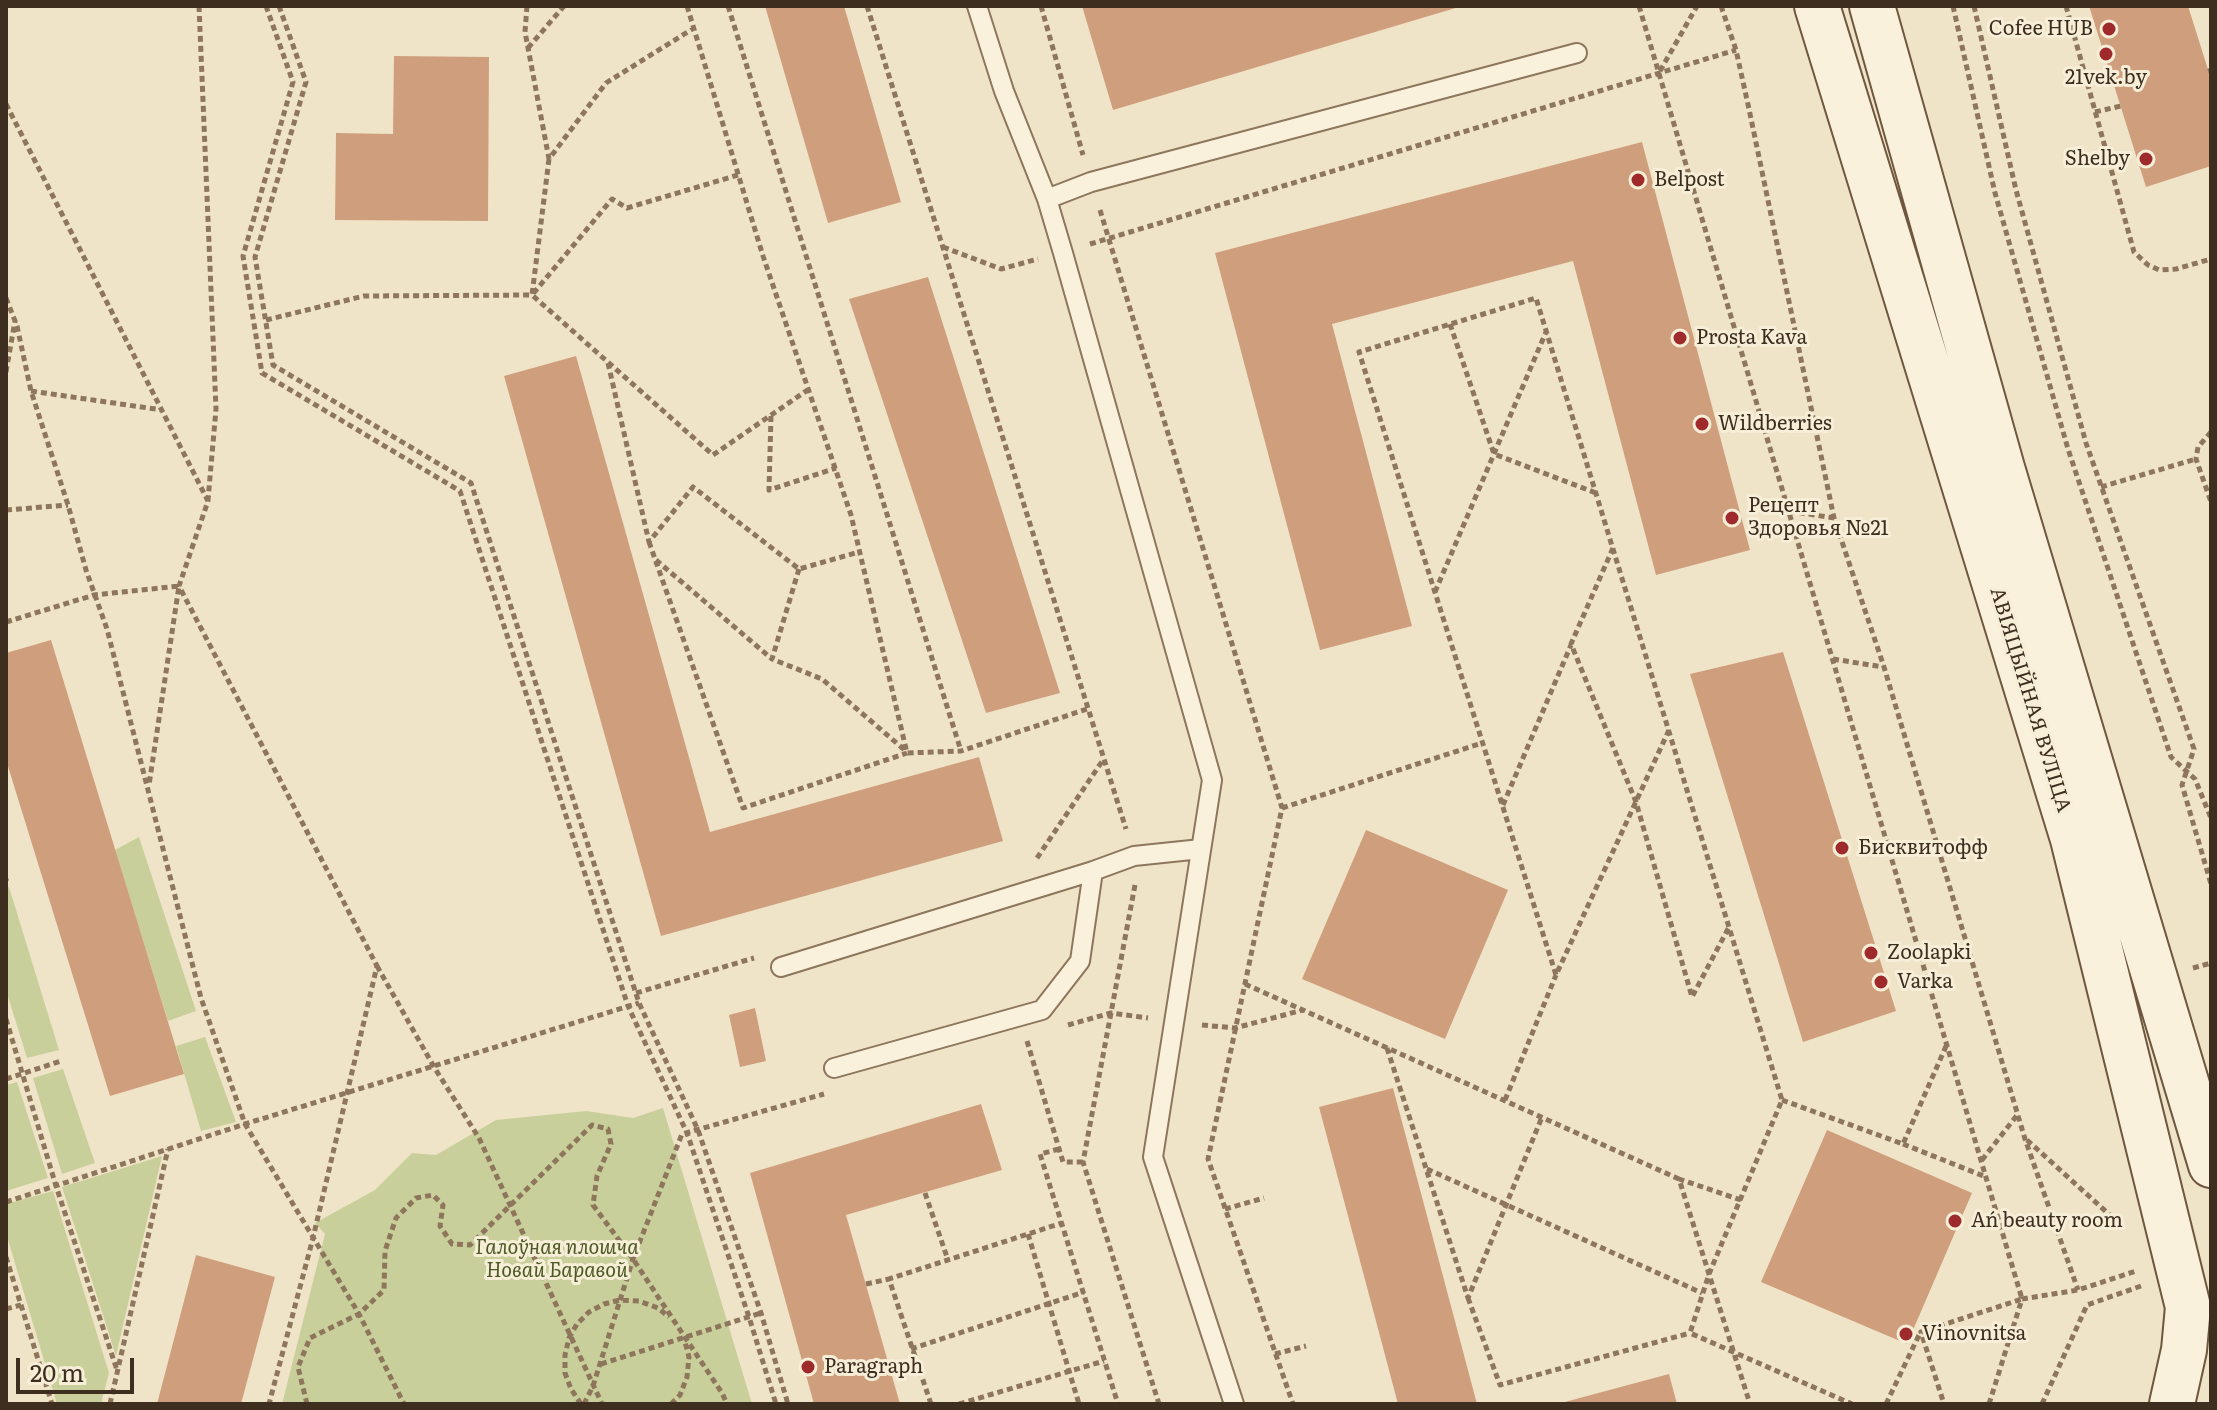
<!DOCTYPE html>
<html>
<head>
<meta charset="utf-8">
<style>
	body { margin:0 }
	#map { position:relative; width:2217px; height:1410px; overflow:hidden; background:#f0e4c8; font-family:Literata,serif }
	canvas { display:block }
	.frame { position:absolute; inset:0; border:8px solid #3d2e20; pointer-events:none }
	.scale { position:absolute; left:16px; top:1358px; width:118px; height:36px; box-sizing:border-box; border:4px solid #3d2e20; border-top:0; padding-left:10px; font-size:24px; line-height:28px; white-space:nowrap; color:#3d2e20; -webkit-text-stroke:6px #f7eed8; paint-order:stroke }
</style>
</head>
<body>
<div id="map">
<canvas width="2217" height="1410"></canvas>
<div class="frame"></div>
<div class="scale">20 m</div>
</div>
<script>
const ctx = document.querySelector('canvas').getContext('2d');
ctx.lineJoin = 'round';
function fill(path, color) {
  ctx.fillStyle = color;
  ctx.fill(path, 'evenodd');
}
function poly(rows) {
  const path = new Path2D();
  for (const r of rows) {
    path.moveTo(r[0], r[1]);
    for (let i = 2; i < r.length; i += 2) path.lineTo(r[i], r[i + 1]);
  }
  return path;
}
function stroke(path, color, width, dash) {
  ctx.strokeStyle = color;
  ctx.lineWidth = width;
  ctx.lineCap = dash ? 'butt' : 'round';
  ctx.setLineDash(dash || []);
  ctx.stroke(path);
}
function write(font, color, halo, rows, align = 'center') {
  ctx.font = font + ' Literata,serif';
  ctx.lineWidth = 6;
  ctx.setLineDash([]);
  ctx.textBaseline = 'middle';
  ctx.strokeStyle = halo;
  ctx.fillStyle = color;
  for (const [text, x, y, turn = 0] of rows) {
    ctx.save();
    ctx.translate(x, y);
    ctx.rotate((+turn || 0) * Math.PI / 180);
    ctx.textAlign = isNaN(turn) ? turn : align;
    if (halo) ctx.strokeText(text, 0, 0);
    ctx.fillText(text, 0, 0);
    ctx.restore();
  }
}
const green = poly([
	[139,837,196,1011,168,1021,115,850],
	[9,887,59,1050,27,1058,6,990,6,888],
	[205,1037,236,1122,201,1131,176,1046],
	[63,1069,95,1163,62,1174,33,1078],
	[17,1082,48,1178,6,1191,6,1085],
	[663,1108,752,1404,282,1404,325,1234,315,1223,375,1190,412,1153,436,1155,496,1120,586,1111,633,1118],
	[162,1156,116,1356,62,1187],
	[53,1191,109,1373,101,1404,57,1404,6,1233,6,1204]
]);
const building = poly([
	[765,6,844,6,901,202,828,223],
	[1082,6,1459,6,1459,7,1113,110],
	[2089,6,2188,6,2211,79,2211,166,2146,187],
	[394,56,489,57,488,221,335,220,336,133,393,134],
	[1642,142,1750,550,1656,575,1573,261,1332,324,1412,626,1320,650,1215,253],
	[928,277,1060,693,986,713,849,299],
	[576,356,710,832,979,757,1003,841,661,936,504,376],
	[51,640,184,1074,110,1096,6,760,6,653],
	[1783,652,1896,1011,1803,1042,1690,674],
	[1366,830,1508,890,1445,1039,1302,979],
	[755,1008,766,1061,740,1067,729,1015],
	[1393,1088,1422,1197,1477,1404,1398,1404,1360,1261,1319,1107],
	[981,1104,1002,1170,846,1215,900,1404,814,1404,750,1173],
	[1827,1130,1972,1193,1907,1344,1761,1282],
	[196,1255,275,1277,241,1404,157,1404],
	[1669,1374,1677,1404,1561,1404,1561,1403]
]);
const path = poly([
	[199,6,216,409,208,500],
	[266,6,293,82,243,256,262,373,460,491,628,1006,687,1133,749,1317,776,1404],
	[279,6,306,82,255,257,273,365,471,483,639,1003,698,1130,761,1313,788,1404],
	[527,6,525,32,549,159,606,83,694,28],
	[687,6,763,256,851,515,907,753,961,751,1087,709],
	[728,6,961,751],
	[867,6,1126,829],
	[1041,6,1083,155],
	[1639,6,2022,1299,1921,1332,1944,1404],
	[1721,6,1736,50,1749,109,1834,518,1884,667,2025,1139,2078,1290],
	[1953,6,1995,193,2068,449,2171,757,2195,779,2211,818],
	[1974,6,2016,190,2086,443,2194,749,2182,785,2211,884],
	[2066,6,2134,252,2148,265,2159,270,2176,269,2211,259],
	[528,48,564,6],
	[1660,71,1697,6],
	[2208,71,2211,70],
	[6,104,208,501,179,586,377,966,313,1238,269,1404],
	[2095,112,2121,106],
	[738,175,627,208,612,199,532,295,713,455,809,389],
	[1100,210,1282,808,1208,1159,1293,1404],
	[1090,244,1736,50],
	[943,247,1001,269,1038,259],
	[6,298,17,326,31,391,68,505,86,570,107,629,201,998,245,1124,359,1314,404,1404],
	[266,320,364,296,532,295,549,159],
	[1450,324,1494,454,1596,493],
	[608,363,649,542,693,487,799,569,859,552],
	[6,372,15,321],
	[31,391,162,410],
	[771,416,769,490,836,468],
	[2211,432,2198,447,2196,459,2211,502],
	[2101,487,2196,459],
	[6,510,68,505],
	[1789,511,1834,518],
	[649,542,743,808,907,753],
	[1613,548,1571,644,1636,802,1692,997,1729,927],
	[656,560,772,659],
	[799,569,772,659,822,679,907,752],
	[1435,592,1546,332],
	[6,622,94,595,179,586,149,785],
	[1833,659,1883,667],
	[1669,730,1556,975,1359,352,1536,298,1782,1100,1709,1274,1690,1333,1852,1404],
	[1503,805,1571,645],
	[1282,808,1482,743],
	[1037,858,1103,760],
	[6,879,8,878],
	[1135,885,1083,1162,1159,1404],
	[377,966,434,1067,479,1138,602,1404],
	[2193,968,2211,963],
	[1245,984,1679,1179],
	[636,993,754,958],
	[6,1019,56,1186,117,1370],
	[1068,1025,1111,1013,1148,1018],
	[1202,1025,1235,1028,1303,1010],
	[1027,1041,1063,1162,1083,1162],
	[1387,1048,1468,1298,1542,1117],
	[6,1079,61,1061],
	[1505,1100,1556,975],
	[1782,1100,1903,1144,1947,1044],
	[2027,1140,2123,1227],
	[1903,1144,1986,1177],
	[1059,1149,1040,1154,1118,1404],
	[1982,1160,2018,1114],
	[1427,1169,1702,1293],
	[925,1193,948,1260],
	[1741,1200,1679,1179,1750,1404],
	[6,1202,245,1124,639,1003],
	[1225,1209,1264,1198],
	[1028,1234,1079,1404],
	[6,1257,52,1404],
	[866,1284,889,1279],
	[1468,1298,1500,1385,1690,1333],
	[6,1309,21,1305],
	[911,1349,1084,1292],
	[1275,1354,1306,1346],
	[601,1364,761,1313],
	[110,1404,168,1149],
	[307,1404,298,1367,310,1338,359,1314,384,1290,385,1251,396,1218,416,1198,433,1195,443,1205,440,1226,452,1244,470,1245,592,1125,608,1129,611,1144,597,1176,593,1205,633,1259,722,1393,727,1404],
	[581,1404,571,1389,565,1373,565,1355,569,1338,577,1324,589,1312,604,1304,620,1300,639,1301,658,1308,669,1317],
	[584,1404,593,1386,633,1259,682,1134,824,1094],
	[671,1404,680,1395,687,1377,689,1357,685,1342],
	[931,1404,889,1279,1062,1223],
	[959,1404,1104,1361],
	[1886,1404,1920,1333],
	[1989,1404,2022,1299,2078,1290,2136,1271],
	[2042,1404,2087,1305,2141,1286]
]);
const service = poly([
	[977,6,1004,91,1047,199,1063,253,1212,780,1153,1157,1234,1404],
	[1047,199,1091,182,1577,53],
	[781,967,1093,871],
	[834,1068,1042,1010,1080,961,1093,871,1134,856,1201,849]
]);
const secondary = poly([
	[1817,6,2073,839,2188,1307,2184,1350,2172,1404],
	[1872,6,2002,468,2211,1165]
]);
const markers = [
	[2109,29,8,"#9e2a2b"],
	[2106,54,8,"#9e2a2b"],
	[2146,159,8,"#9e2a2b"],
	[1638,180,8,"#9e2a2b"],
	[1680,338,8,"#9e2a2b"],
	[1702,424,8,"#9e2a2b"],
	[1732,518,8,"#9e2a2b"],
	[1842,848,8,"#9e2a2b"],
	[1871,953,8,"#9e2a2b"],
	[1881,982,8,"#9e2a2b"],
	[1955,1221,8,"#9e2a2b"],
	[1906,1334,8,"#9e2a2b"],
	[808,1367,8,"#9e2a2b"]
];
const poiNames = [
	["Cofee HUB",2093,29,"right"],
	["21vek.by",2106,78,"center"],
	["Shelby",2130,159,"right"],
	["Belpost",1654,180],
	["Prosta Kava",1696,338],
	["Wildberries",1718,424],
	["Рецепт",1748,506],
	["Здоровья №21",1748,529],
	["Бисквитофф",1858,848],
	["Zoolapki",1887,953],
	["Varka",1897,982],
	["Ań beauty room",1971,1221],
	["Vinovnitsa",1922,1334],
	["Paragraph",824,1367]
];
const streetNames = [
	["АВІЯЦЫЙНАЯ ВУЛІЦА",2030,700,73]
];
const parkNames = [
	["Галоўная плошча",557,1248],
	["Новай Баравой",557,1271]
];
fill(green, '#c9cf9b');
fill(building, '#cf9f7d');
stroke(service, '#8d765c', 22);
stroke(secondary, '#6f573f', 48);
stroke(path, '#8d765c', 5, [6, 4]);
stroke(service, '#faf1dc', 18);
stroke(secondary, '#faf1dc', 44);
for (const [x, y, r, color] of markers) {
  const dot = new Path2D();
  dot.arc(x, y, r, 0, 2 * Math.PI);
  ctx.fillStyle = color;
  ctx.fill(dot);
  stroke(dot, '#f7eed8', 3);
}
write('20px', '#3d2e20', '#f7eed8', poiNames, 'left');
write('20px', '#3d2e20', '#f7eed8', streetNames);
write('italic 20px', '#4d5a26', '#f7eed8', parkNames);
</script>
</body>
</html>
